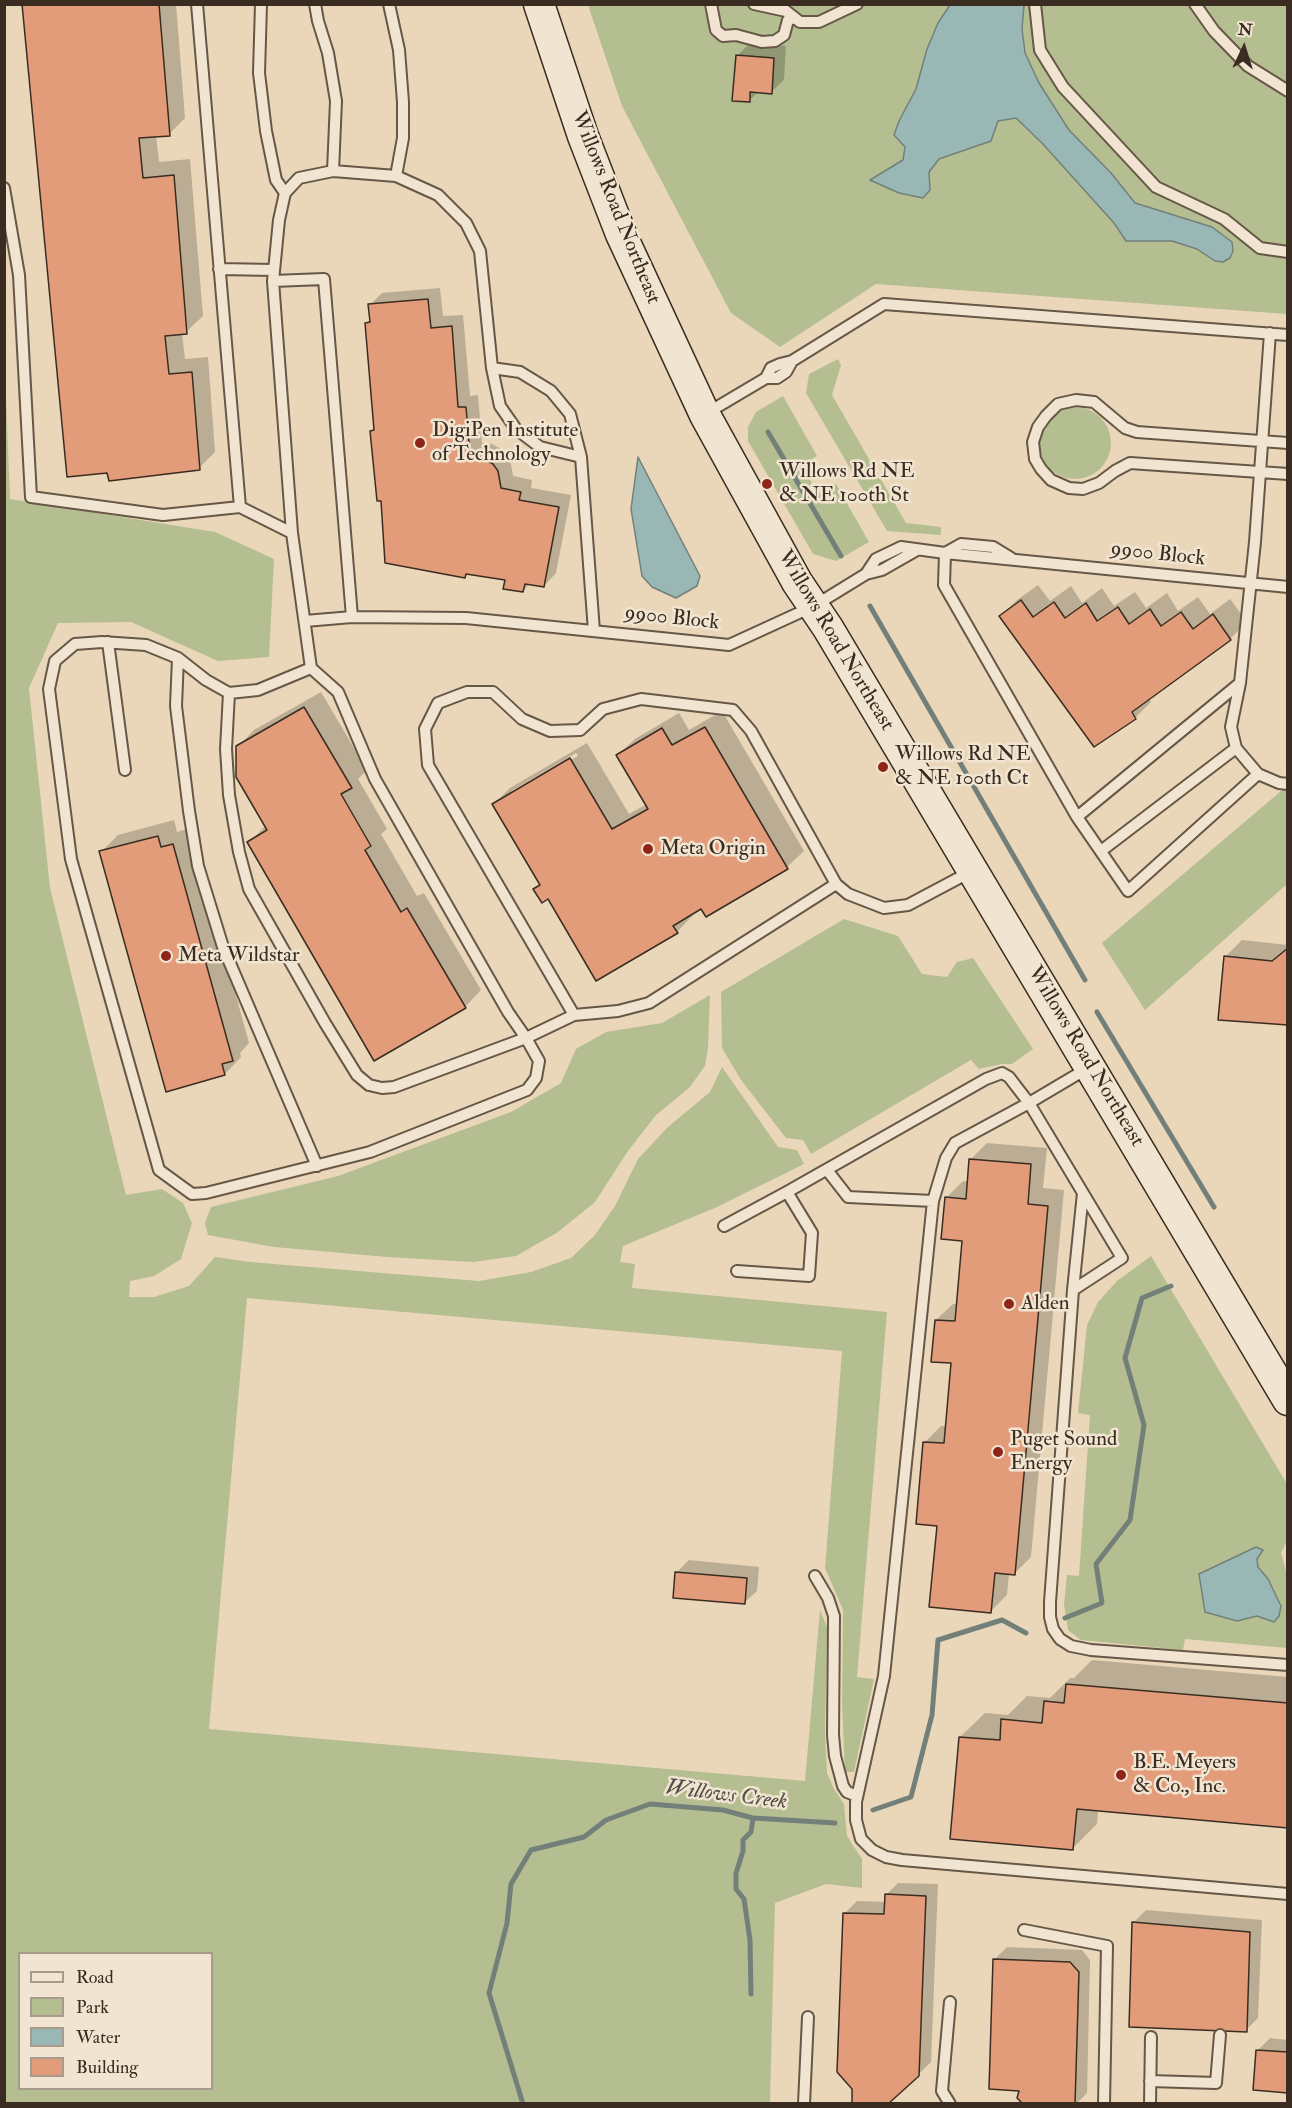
<!DOCTYPE html>
<html>
<head>
<meta charset="utf-8">
<style>
	body { margin:0 }
	#map { position:relative; width:1292px; height:2108px; overflow:hidden; background:#ead7b9; font-family:"IM FELL Double Pica",serif }
	canvas { display:block }
	.frame { position:absolute; inset:0; border:6px solid #3a2c21; pointer-events:none }
	.legend { position:absolute; left:18px; top:1952px; width:195px; height:138px; box-sizing:border-box; background:#f1e5d2; border:2px solid #a89b8b; margin:0; padding:8px 10px; list-style:none; font-size:18px; color:#3a2c21 }
	.legend li { display:flex; align-items:center; gap:12px; height:30px }
	.legend b { width:30px; border:2px solid #a89b8b }
	.north { position:absolute; left:1214px; top:18px; width:60px; height:60px; -webkit-text-stroke:4px #f1e5d2; paint-order:stroke; rotate:4deg; font-size:16px; font-weight:700; line-height:24px; text-align:center; color:#3a2c21 }
	.north::after { content:''; display:block; margin:auto; width:21px; height:27px; background:#3a2c21; clip-path:polygon(50% 0,100% 100%,50% 72%,0 100%) }
</style>
</head>
<body>
<div id="map">
<canvas width="1292" height="2108"></canvas>
<div class="frame"></div>
<ul class="legend">
<li><b style="height:8px;background:#f1e5d2"></b>Road</li>
<li><b style="height:16px;background:#b5be90"></b>Park</li>
<li><b style="height:16px;background:#99b8b5"></b>Water</li>
<li><b style="height:16px;background:#e29c7a"></b>Building</li>
</ul>
<div class="north">N</div>
</div>
<script>
const ctx = document.querySelector('canvas').getContext('2d');
ctx.lineJoin = 'round';
function fill(path, color) {
  ctx.fillStyle = color;
  ctx.fill(path, 'evenodd');
}
function poly(rows) {
  const path = new Path2D();
  for (const r of rows) {
    if (r.length === 3) {
      path.moveTo(r[0] + r[2], r[1]);
      path.arc(r[0], r[1], r[2], 0, 2 * Math.PI);
      continue;
    }
    path.moveTo(r[0], r[1]);
    for (let i = 2; i < r.length; i += 2) path.lineTo(r[i], r[i + 1]);
  }
  return path;
}
function stroke(path, color, width, dash) {
  ctx.strokeStyle = color;
  ctx.lineWidth = width;
  ctx.lineCap = dash ? 'butt' : 'round';
  ctx.setLineDash(dash || []);
  ctx.stroke(path);
}
function write(font, color, halo, rows, align = 'center') {
  ctx.font = font + ' "IM FELL Double Pica",serif';
  ctx.lineWidth = 5;
  ctx.setLineDash([]);
  ctx.textBaseline = 'middle';
  ctx.strokeStyle = halo;
  ctx.fillStyle = color;
  for (const [text, x, y, turn = 0] of rows) {
    ctx.save();
    ctx.translate(x, y);
    ctx.rotate((+turn || 0) * Math.PI / 180);
    ctx.textAlign = isNaN(turn) ? turn : align;
    if (halo) ctx.strokeText(text, 0, 0);
    ctx.fillText(text, 0, 0);
    ctx.restore();
  }
}
const green = poly([
	[588,5,1287,5,1287,314,876,284,780,347,731,313,622,106],
	[4,346,10,499,215,532,274,559,269,657,218,661,131,622,58,623,29,688,50,888,126,1195,162,1189,183,1203,192,1223,181,1259,154,1276,130,1281,129,1297,154,1297,189,1286,215,1257,250,1262,479,1281,531,1272,571,1258,595,1235,615,1206,638,1159,668,1127,710,1092,722,1067,778,1147,797,1150,804,1164,717,1207,623,1246,620,1262,635,1264,632,1288,887,1312,857,1677,874,1679,854,1772,845,1772,842,1702,843,1610,825,1568,842,1351,247,1298,209,1729,805,1781,820,1610,827,1627,825,1733,827,1773,834,1789,844,1804,847,1836,862,1859,862,1888,826,1884,775,1903,770,2103,5,2103],
	[20,1954,212,1954,212,2088,20,2088],
	[838,359,841,365,832,395,906,523,941,527,941,535,887,531,806,393,809,374],
	[783,396,817,456,802,465,818,494,836,484,869,542,836,561,813,554,748,441,748,427,756,412],
	[1075,443,36],
	[1287,786,1287,884,1145,1010,1102,943],
	[844,919,898,936,922,974,947,977,957,962,973,958,1033,1049,1012,1064,1002,1064,979,1069,971,1060,811,1154,803,1140,786,1138,741,1080,722,1048,721,992],
	[710,995,708,1048,705,1066,689,1088,656,1115,628,1151,595,1202,558,1232,516,1256,473,1262,387,1257,274,1247,208,1235,205,1223,211,1207,338,1176,511,1112,561,1083,576,1049,606,1032,662,1023],
	[1151,1256,1287,1484,1287,1541,1281,1553,1287,1575,1287,1648,1185,1639,1183,1650,1081,1640,1068,1630,1064,1604,1067,1575,1079,1576,1090,1415,1078,1413,1087,1325,1098,1302,1117,1281],
	[1263,1550,1257,1559,1258,1567,1268,1579,1274,1622,1257,1616,1221,1616,1206,1612]
]);
const water = poly([
	[950,5,1024,5,1022,29,1025,53,1039,83,1069,130,1111,173,1135,203,1212,227,1232,242,1233,251,1230,258,1223,262,1215,261,1197,249,1172,241,1126,241,1114,223,1042,143,1016,118,998,121,991,141,939,159,929,172,930,190,923,198,899,193,870,180,903,160,905,147,894,135,899,121,916,89,927,49,938,23,950,5],
	[638,457,700,576,697,586,676,598,652,587,642,576,631,509,638,457],
	[1256,1547,1263,1550,1257,1559,1258,1567,1268,1579,1281,1606,1279,1616,1274,1622,1257,1616,1237,1621,1205,1612,1199,1574,1256,1547]
]);
const shadow = poly([
	[23,4,176,4,185,118,169,134,156,135,159,162,190,159,203,316,186,332,182,333,185,359,208,357,215,452,199,468],
	[750,43,786,46,784,80,771,92,759,91,749,101,738,55],
	[440,288,443,316,463,315,470,396,478,395,482,443,492,444,506,452,510,459,513,476,532,480,531,488,571,495,556,573,544,586,530,583,523,591,506,579,469,573,465,576,382,499,371,432,375,428,367,323,371,319,370,305,382,293],
	[1038,585,1050,601,1071,586,1082,603,1102,588,1114,606,1135,592,1146,608,1167,593,1178,611,1198,597,1210,614,1230,599,1247,622,1230,639,1149,698,1151,702,1135,718,1001,616,1017,600],
	[321,692,367,770,358,779,387,829,381,834,417,896,424,893,481,990,465,1007,249,843,265,826,238,747,254,730],
	[722,711,804,851,787,867,706,915,702,907,692,913,693,915,677,932,549,897,535,889,541,884,494,804,510,788,587,743,629,814,647,804,618,755,635,739,679,713,689,730],
	[576,753,578,756,511,795,511,791],
	[174,820,177,832,190,828,249,1043,240,1053,241,1057,225,1074,101,852,118,835],
	[1242,940,1288,945,1288,1024,1225,957],
	[987,1143,1047,1148,1043,1188,1064,1190,1031,1557,1015,1573,1009,1573,1007,1595,991,1611,938,1525,925,1442,941,1426,947,1426,952,1362,936,1320,953,1304,958,1304,964,1240,946,1198,963,1181,969,1182,971,1159],
	[689,1560,759,1567,757,1591,744,1603,676,1573],
	[1092,1660,1288,1677,1288,1827,1098,1810,1097,1824,1073,1848,960,1737,985,1713,1008,1715,1027,1696,1050,1698,1070,1678,1074,1678],
	[898,1883,938,1884,931,2062,918,2075,845,1913,857,1901,886,1902,886,1895],
	[1146,1910,1262,1920,1258,2018,1246,2030,1134,1922],
	[1007,1947,1082,1950,1090,1960,1087,2093,1076,2104,1025,2104,995,1959],
	[1270,2038,1288,2040,1288,2091,1258,2050]
]);
const stream = poly([
	[768,432,841,556],
	[870,606,1085,980],
	[1097,1012,1214,1207],
	[1065,1618,1102,1603,1096,1564,1130,1520,1144,1425,1125,1358,1142,1298,1171,1286],
	[873,1810,911,1797,932,1715,938,1640,1002,1620,1026,1633],
	[751,1994,750,1940,744,1899,736,1889,736,1873,743,1851,743,1840,751,1832,753,1818],
	[523,2104,489,1993,507,1923,511,1884,531,1850,584,1837,606,1820,650,1804,723,1810,753,1818,835,1823]
]);
const building = poly([
	[22,4,159,4,170,136,139,138,143,178,174,175,187,334,165,336,169,374,192,372,200,470,109,481,107,473,67,477,22,4],
	[736,55,774,58,772,94,750,92,750,102,732,101,736,55],
	[428,299,431,328,452,326,458,407,466,407,470,455,479,456,493,464,498,471,501,488,521,492,519,500,559,507,544,587,525,584,523,592,503,589,505,580,466,574,465,578,385,563,381,501,377,501,370,431,374,430,365,323,370,322,368,304,428,299],
	[1021,600,1033,617,1054,602,1065,618,1086,603,1097,621,1118,607,1129,624,1150,609,1161,626,1181,612,1193,629,1213,614,1231,640,1132,712,1136,719,1094,747,999,616,1021,600],
	[304,707,352,788,341,794,371,846,365,850,401,912,407,908,466,1008,374,1061,247,842,267,830,236,777,236,746,304,707],
	[705,727,788,869,706,917,701,909,673,926,678,933,596,981,548,899,542,903,533,889,540,885,492,804,570,758,612,829,648,809,616,755,662,728,672,745,705,727],
	[158,836,161,847,173,844,233,1061,222,1064,225,1075,166,1092,99,851,158,836],
	[1288,948,1288,1025,1218,1020,1224,956,1272,961,1288,948],
	[969,1159,1031,1164,1028,1204,1048,1206,1015,1575,995,1573,991,1613,929,1607,937,1526,916,1524,923,1442,944,1443,951,1363,931,1362,935,1320,955,1321,962,1241,941,1239,945,1197,966,1199,969,1159],
	[675,1572,747,1578,745,1604,673,1598,675,1572],
	[1066,1684,1288,1703,1288,1828,1077,1809,1073,1850,950,1839,959,1737,1000,1740,1001,1719,1042,1723,1044,1701,1064,1703,1066,1684],
	[885,1894,926,1896,919,2076,888,2104,852,2104,852,2089,837,2072,843,1913,884,1914,885,1894],
	[1132,1922,1250,1932,1247,2032,1129,2027,1132,1922],
	[993,1959,1070,1962,1079,1972,1075,2104,1023,2104,1017,2098,1019,2091,989,2089,993,1959],
	[1256,2050,1288,2052,1288,2093,1253,2090,1256,2050]
]);
const service = poly([
	[197,4,240,507],
	[261,4,259,73,266,131,276,180,285,193],
	[315,4,318,21,328,53,336,101,333,171],
	[389,4,399,50,403,102,403,138,396,176],
	[711,4,716,30,723,36,736,35,762,42,775,41,784,35,788,20,795,18],
	[754,4,786,11,800,22,819,22,857,4],
	[1035,4,1040,50,1063,87,1156,187,1224,219,1260,248,1288,252],
	[1195,4,1214,31,1248,66,1288,91],
	[4,188,19,275,31,497,163,515,240,507,292,533,311,668,338,692,375,779,508,1012,526,1038,394,1087,382,1088,369,1085,357,1075,325,1023,249,889,239,852,229,795,226,749,229,693],
	[219,269,274,270],
	[273,281,324,279,352,617],
	[1270,333,1255,542,1240,683,1231,727,1236,748,1258,774,1279,783,1288,784],
	[492,368,520,372,551,391,570,414,581,457,594,631],
	[766,378,777,378,786,372,792,361],
	[707,413,766,378,771,368,780,364,792,361,884,304,1288,335],
	[1288,443,1137,432,1125,428,1094,402,1076,400,1058,404,1046,416,1038,427,1033,442,1035,459,1041,469,1051,480,1069,488,1083,489,1099,483,1115,471,1130,463,1288,474],
	[292,533,273,281,279,220,285,193,299,178,333,171,396,176,438,195,466,223,480,251,492,368,500,406,516,429,540,447,581,457],
	[945,553,944,585,1077,817,1128,891,1258,774],
	[945,553,961,544,993,547,1011,558],
	[866,574,882,570,917,550],
	[305,621,352,617,466,618,729,645,814,606,866,574,876,559,901,547,945,553,1288,587],
	[108,642,125,770],
	[178,658,176,706,189,811,198,866,223,947,317,1166],
	[311,668,258,690,229,693,206,680,178,658,146,645,102,642,75,644,55,661,49,689,71,859,159,1170,192,1194,206,1193,370,1152,527,1090,536,1078,539,1061,526,1038,574,1015,618,1011,649,1003,836,884,848,894,884,908,908,905,972,871],
	[1077,817,1240,683],
	[1101,851,1236,748],
	[574,1015,428,765,425,729,438,703,467,692,493,692,522,719,550,731,580,730,603,709,641,699,733,710,751,731,836,884],
	[1088,1068,1029,1103,955,1143,946,1158,933,1201,884,1676,856,1802,856,1820,861,1839,872,1850,886,1857,902,1860,1288,1894],
	[827,1170,848,1197,933,1201],
	[1083,1193,1073,1290,1050,1602,1050,1617,1053,1629,1060,1639,1071,1646,1091,1650,1288,1665],
	[724,1226,787,1192,986,1079,1002,1073,1009,1077,1029,1103,1122,1258,1073,1290],
	[737,1271,809,1276,812,1233,787,1192],
	[815,1576,828,1598,834,1616,833,1735,835,1756,843,1786,847,1792,857,1796],
	[1024,1930,1107,1946,1104,2104],
	[1150,2081,1216,2083,1220,2035],
	[804,2104,808,2017],
	[950,2104,942,2091,950,2002],
	[1150,2104,1151,2037]
]);
const secondary = poly([
	[539,4,583,136,621,234,705,415,797,582,828,628,1288,1400]
]);
const markers = [
	[420,443,6,"#8f2418"],
	[767,484,6,"#8f2418"],
	[883,767,6,"#8f2418"],
	[648,849,6,"#8f2418"],
	[166,956,6,"#8f2418"],
	[1009,1304,6,"#8f2418"],
	[998,1452,6,"#8f2418"],
	[1121,1775,6,"#8f2418"]
];
const streetNames = [
	["Willows Road Northeast",615,208,68],
	["9900 Block",1158,555,6],
	["9900 Block",672,619,6],
	["Willows Road Northeast",835,641,59],
	["Willows Road Northeast",1085,1057,59]
];
const poiNames = [
	["DigiPen Institute",432,431],
	["of Technology",432,455],
	["Willows Rd NE",779,472],
	["& NE 100th St",779,496],
	["Willows Rd NE",895,755],
	["& NE 100th Ct",895,779],
	["Meta Origin",660,849],
	["Meta Wildstar",178,956],
	["Alden",1021,1304],
	["Puget Sound",1010,1440],
	["Energy",1010,1464],
	["B.E. Meyers",1133,1763],
	["& Co., Inc.",1133,1787]
];
const waterNames = [
	["Willows Creek",726,1796,7]
];
fill(green, '#b5be90');
fill(water, '#99b8b5');
stroke(water, '#73807a', 1.5);
fill(shadow, '#0003');
stroke(stream, '#73807a', 5);
fill(building, '#e29c7a');
stroke(building, '#3a2c21', 1.5);
stroke(service, '#665747', 14);
stroke(secondary, '#3a2c21', 33);
stroke(service, '#f1e5d2', 10);
stroke(secondary, '#f1e5d2', 30);
for (const [x, y, r, color] of markers) {
  const dot = new Path2D();
  dot.arc(x, y, r, 0, 2 * Math.PI);
  ctx.fillStyle = color;
  ctx.fill(dot);
  stroke(dot, '#f1e5d2', 2);
}
write('21px', '#3a2c21', '#f1e5d2', streetNames);
write('21px', '#3a2c21', '#f1e5d2', poiNames, 'left');
write('italic 22px', '#524f46', '#f1e5d2', waterNames);
</script>
</body>
</html>
